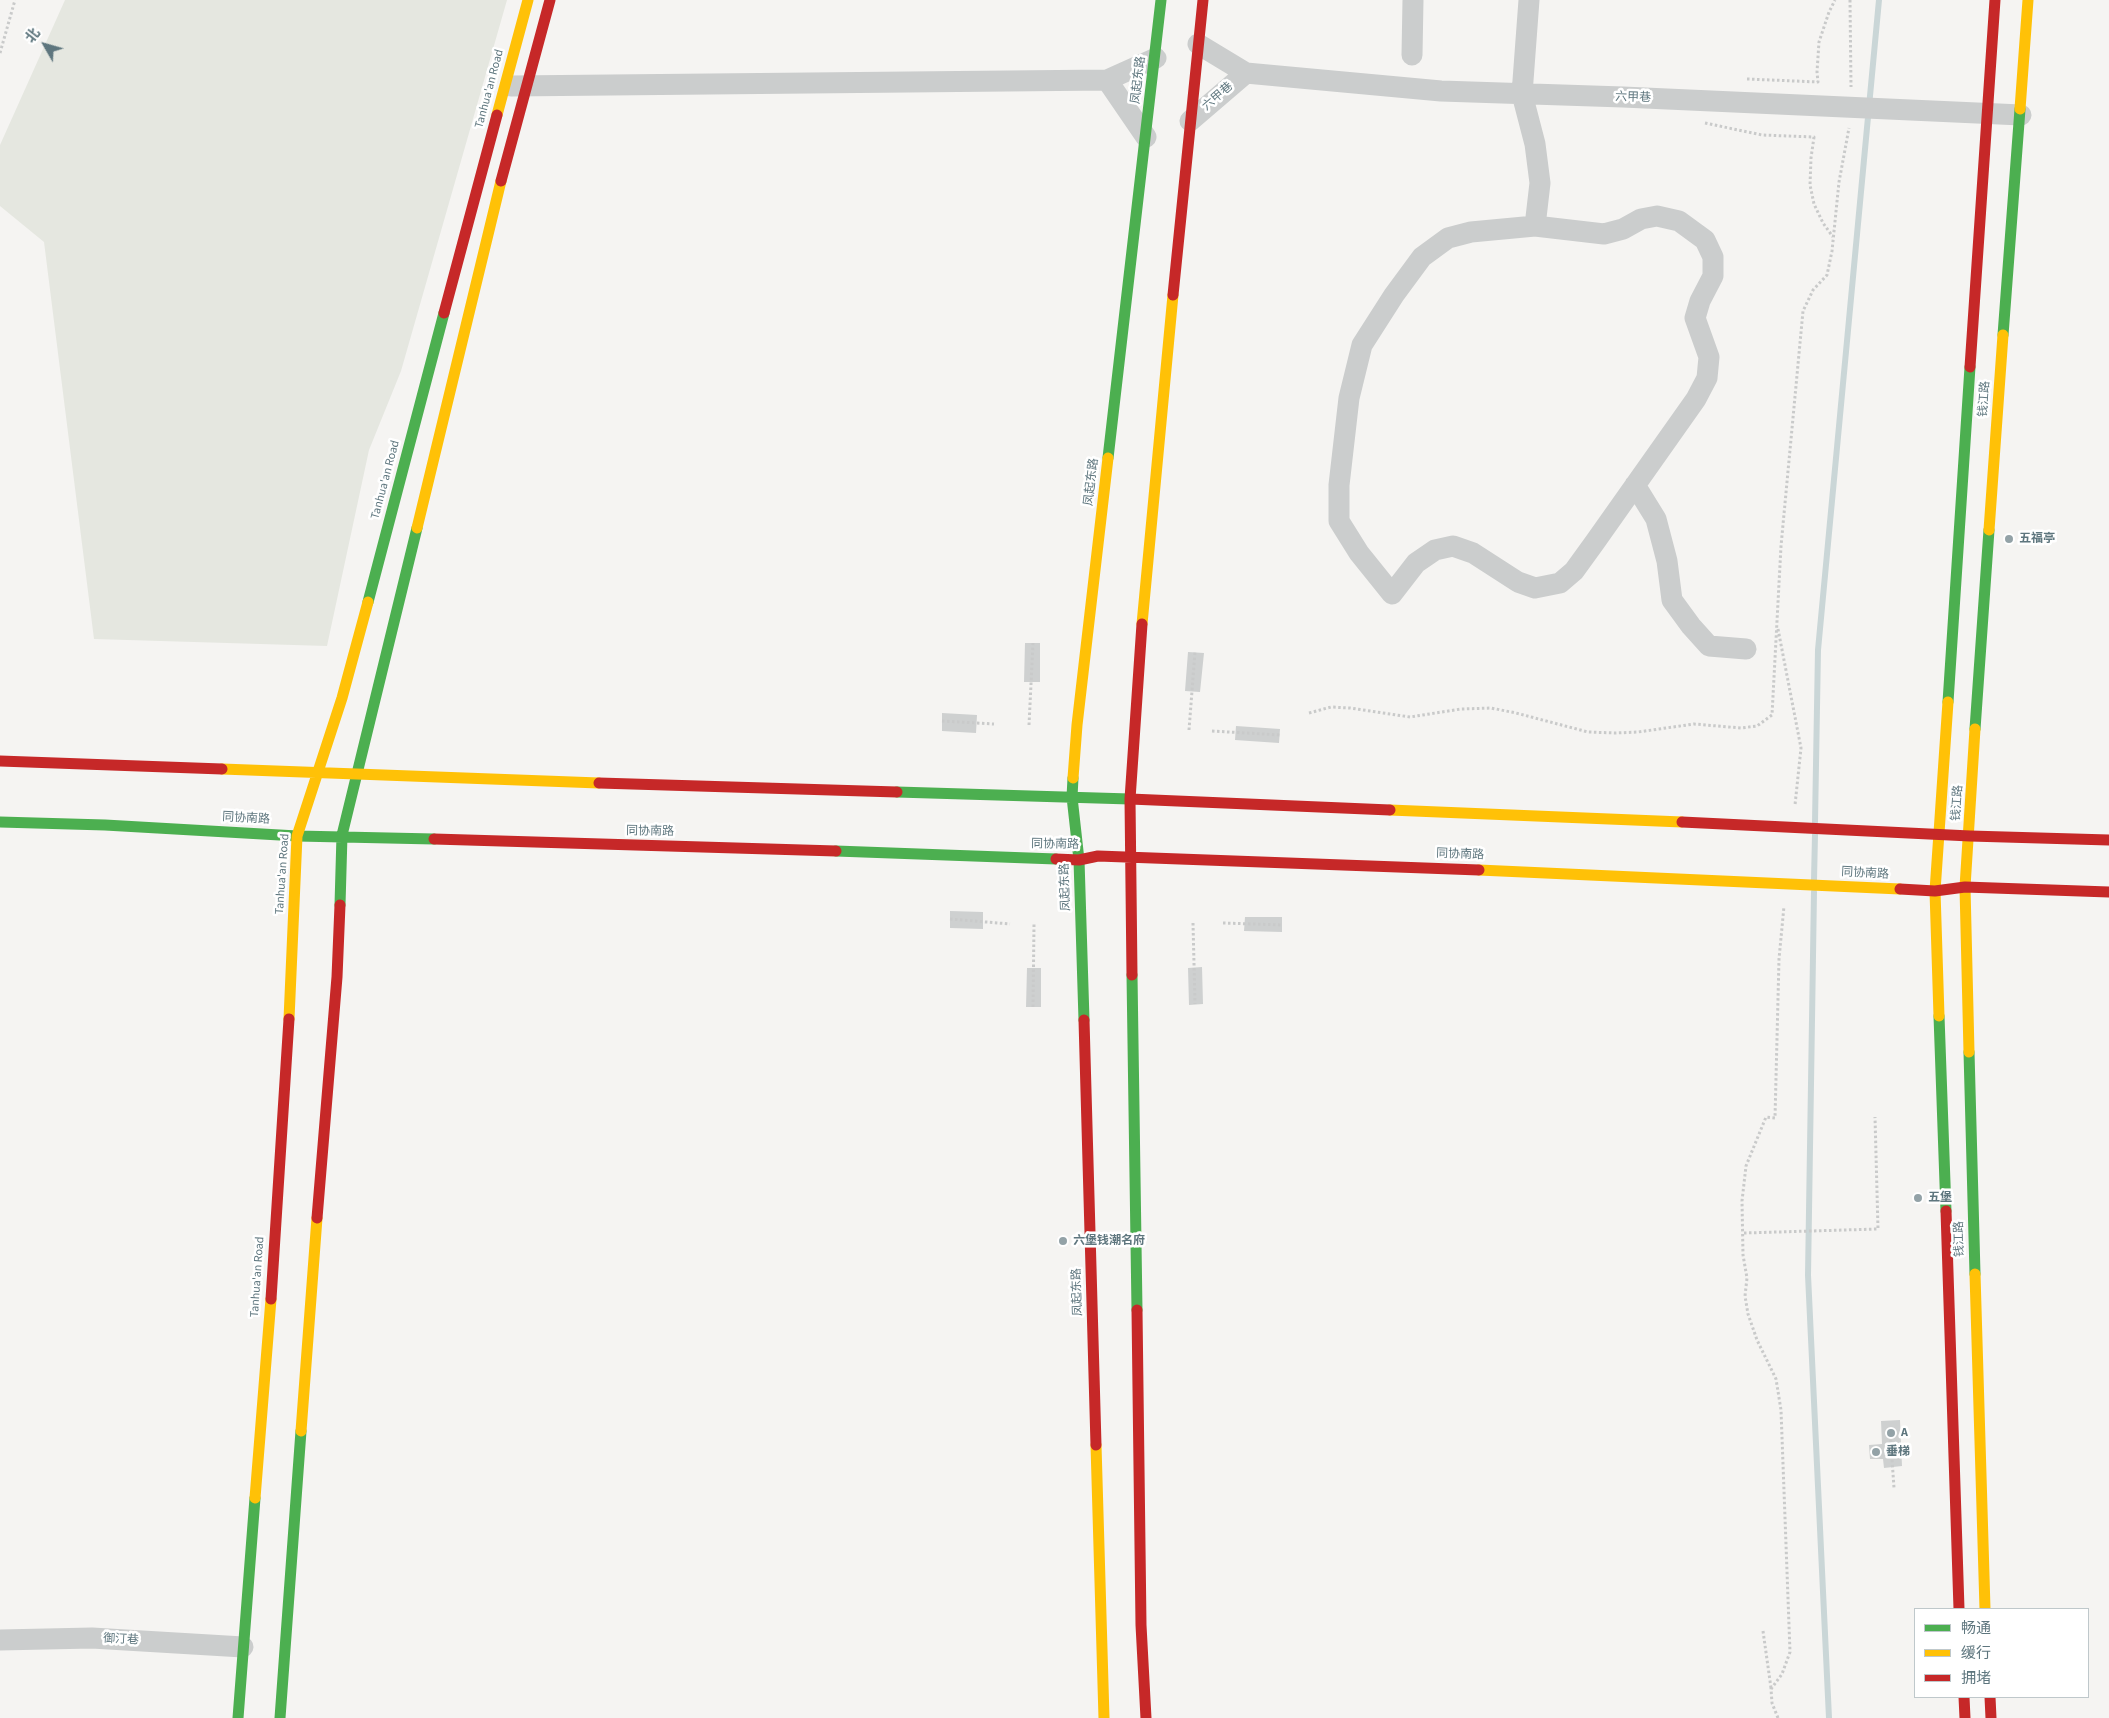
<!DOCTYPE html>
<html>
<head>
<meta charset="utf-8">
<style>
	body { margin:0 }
	#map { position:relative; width:2109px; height:1718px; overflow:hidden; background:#f5f4f2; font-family:"Source Sans 3","Noto Sans SC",sans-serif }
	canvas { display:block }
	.legend { position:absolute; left:1914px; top:1608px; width:175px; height:90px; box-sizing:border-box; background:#fff; border:1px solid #bfc8cb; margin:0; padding:6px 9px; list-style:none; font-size:15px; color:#5e767e }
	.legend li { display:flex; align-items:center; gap:10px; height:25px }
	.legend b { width:25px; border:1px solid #bfc8cb }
	.north { position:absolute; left:20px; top:20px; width:50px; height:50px; -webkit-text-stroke:4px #fff; paint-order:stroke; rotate:308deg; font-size:14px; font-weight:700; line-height:20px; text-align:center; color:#5e767e }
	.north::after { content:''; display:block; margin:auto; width:18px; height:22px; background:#5e767e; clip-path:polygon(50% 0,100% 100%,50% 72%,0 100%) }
</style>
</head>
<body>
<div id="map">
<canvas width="2109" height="1718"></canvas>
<ul class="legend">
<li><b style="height:6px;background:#4caf50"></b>畅通</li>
<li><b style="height:6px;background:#ffc107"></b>缓行</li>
<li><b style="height:6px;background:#c62828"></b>拥堵</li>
</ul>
<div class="north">北</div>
</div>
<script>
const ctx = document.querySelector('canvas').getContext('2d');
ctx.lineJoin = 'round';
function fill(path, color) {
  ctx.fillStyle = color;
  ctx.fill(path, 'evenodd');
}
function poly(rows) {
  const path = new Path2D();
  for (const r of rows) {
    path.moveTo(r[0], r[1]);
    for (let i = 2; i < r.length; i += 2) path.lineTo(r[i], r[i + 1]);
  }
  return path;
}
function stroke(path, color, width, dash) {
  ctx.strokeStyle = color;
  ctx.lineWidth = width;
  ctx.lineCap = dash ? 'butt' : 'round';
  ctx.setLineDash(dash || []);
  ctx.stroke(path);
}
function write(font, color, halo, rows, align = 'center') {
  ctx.font = font + ' "Source Sans 3","Noto Sans SC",sans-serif';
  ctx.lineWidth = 5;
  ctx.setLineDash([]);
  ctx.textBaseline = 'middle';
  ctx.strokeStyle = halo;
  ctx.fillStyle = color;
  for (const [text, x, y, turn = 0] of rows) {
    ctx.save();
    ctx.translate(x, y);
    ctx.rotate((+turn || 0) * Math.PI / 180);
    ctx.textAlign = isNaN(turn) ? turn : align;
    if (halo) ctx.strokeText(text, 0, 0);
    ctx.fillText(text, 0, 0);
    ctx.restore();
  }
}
const green = poly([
	[65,0,507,0,401,371,369,450,327,646,94,639,44,242,0,206,0,145]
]);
const stream = poly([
	[1815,822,1818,650,1879,0],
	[1814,880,1815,835],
	[1814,892,1808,1275,1829,1718]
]);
const building = poly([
	[1025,643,1040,643,1040,682,1024,682],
	[1188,652,1204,653,1200,692,1185,691],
	[942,713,977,715,976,733,942,731],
	[1236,726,1280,729,1279,743,1235,740],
	[950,911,983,912,983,929,950,928],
	[1245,917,1282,917,1282,932,1244,931],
	[1202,967,1203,1004,1189,1005,1188,968],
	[1027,968,1041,968,1041,1007,1026,1007],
	[1900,1420,1902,1466,1884,1468,1883,1459,1870,1459,1869,1445,1882,1444,1881,1421]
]);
const path = poly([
	[1850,0,1851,87],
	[0,53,15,0],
	[1747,79,1818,82,1817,72,1819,42,1829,12,1835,0],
	[1705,123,1762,135,1814,137,1811,158,1810,185,1814,204,1823,223,1833,237],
	[1778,629,1801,748,1795,805],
	[1309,713,1331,707,1350,708,1410,717,1461,709,1491,708,1516,713,1588,732,1616,733,1638,732,1694,724,1741,728,1757,726,1772,715,1781,546,1803,311,1813,290,1827,275,1832,251,1839,182,1849,128],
	[942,721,994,724],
	[1029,725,1033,643],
	[1189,730,1195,652],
	[1212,731,1280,735],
	[950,919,1010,924],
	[1193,923,1195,1004],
	[1223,923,1282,925],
	[1033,1007,1034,924],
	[1744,1233,1878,1229,1875,1117],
	[1890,1430,1894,1488],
	[1763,1631,1771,1688],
	[1778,1718,1772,1703,1771,1689,1782,1674,1790,1652,1781,1410,1776,1379,1757,1340,1748,1314,1745,1296,1747,1278,1743,1255,1742,1201,1746,1166,1766,1117,1775,1118,1779,959,1784,906]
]);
const street = poly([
	[1529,0,1522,94,1535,144,1540,183,1535,226,1471,232,1448,238,1422,257,1394,295,1362,345,1349,398,1339,485,1339,521,1359,553,1392,594,1416,563,1435,550,1453,546,1473,553,1518,582,1535,588,1560,583,1574,571,1595,542,1696,399,1707,378,1709,357,1695,318,1700,301,1713,276,1713,257,1705,240,1679,221,1657,216,1641,219,1623,229,1604,234,1535,226],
	[1198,44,1246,73,1441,91,1623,97,2021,115],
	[1412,55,1413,0],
	[1107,80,1146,137],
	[511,86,1107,80,1156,58],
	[1190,121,1246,73],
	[1635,485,1656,519,1667,561,1672,600,1691,626,1709,646,1746,649],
	[0,1640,92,1638,243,1647]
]);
const fast = poly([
	[2003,335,2020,109],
	[1108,458,1161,0],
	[368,602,444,313],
	[1948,702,1970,367],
	[1975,729,1989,530],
	[1073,778,1072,797,1079,860,1084,1020],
	[897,792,1130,799],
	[0,822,105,825,297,836,434,839],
	[836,851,1056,859],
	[340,905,342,835,417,528],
	[1132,975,1137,1310],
	[1939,1016,1946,1211],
	[1969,1052,1975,1274],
	[238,1718,255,1498],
	[280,1718,301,1431]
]);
const slow = poly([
	[2020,109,2028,0],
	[497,115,528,0],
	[417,528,501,181],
	[1989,530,2003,335],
	[1142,624,1173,295],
	[222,769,599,783],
	[1073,778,1077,725,1108,458],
	[1390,810,1682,822],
	[1479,870,1900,889],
	[1939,1016,1935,891,1948,702],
	[289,1019,297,836,342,698,368,602],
	[1969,1052,1965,887,1975,729],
	[1975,1274,1985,1609],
	[301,1431,317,1218],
	[1096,1445,1104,1718],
	[255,1498,271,1299]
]);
const jam = poly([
	[501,181,550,0],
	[1173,295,1203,0],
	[444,313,497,115],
	[1970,367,1995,0],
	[0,761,222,769],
	[599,783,897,792],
	[1130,799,1390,810],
	[1682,822,1970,836,2109,840],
	[434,839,836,851],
	[1056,859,1079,860,1098,856,1479,870],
	[1900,889,1935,891,1965,887,2109,892],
	[1132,975,1130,799,1142,624],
	[1084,1020,1096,1445],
	[1946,1211,1959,1609],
	[317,1218,337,977,340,905],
	[271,1299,289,1019],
	[1137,1310,1141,1625,1146,1718],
	[1964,1697,1965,1718],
	[1990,1697,1991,1718]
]);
const markers = [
	[2009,539,5,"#93a2a7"],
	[1918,1198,5,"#93a2a7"],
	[1063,1241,5,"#93a2a7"],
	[1891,1433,5,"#93a2a7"],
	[1876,1452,5,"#93a2a7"]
];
const streetNames = [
	["凤起东路",1139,80,-83],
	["Tanhua'an Road",490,89,-75],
	["六甲巷",1218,97,-41],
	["六甲巷",1633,98,2],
	["钱江路",1985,399,-86],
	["Tanhua'an Road",386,480,-75],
	["凤起东路",1092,482,-83],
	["钱江路",1958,803,-86],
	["同协南路",246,819,3],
	["同协南路",650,832,1],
	["同协南路",1055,845,1],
	["同协南路",1460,855,2],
	["Tanhua'an Road",283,874,-86],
	["同协南路",1865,874,3],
	["凤起东路",1066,887,-92],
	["钱江路",1960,1239,-91],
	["Tanhua'an Road",258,1277,-86],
	["凤起东路",1078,1292,-92],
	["御汀巷",121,1640,3]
];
const poiNames = [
	["五福亭",2019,539],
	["五堡",1928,1198],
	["六堡钱潮名府",1073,1241],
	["A",1901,1433],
	["垂梯",1886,1452]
];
fill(green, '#e5e7e0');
stroke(stream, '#cad6d7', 6);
fill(building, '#ced0d0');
stroke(path, '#c9caca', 3, [2.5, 2.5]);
stroke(street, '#cbcdcd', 21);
stroke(fast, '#4caf50', 11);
stroke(slow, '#ffc107', 11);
stroke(jam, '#c62828', 11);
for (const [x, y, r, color] of markers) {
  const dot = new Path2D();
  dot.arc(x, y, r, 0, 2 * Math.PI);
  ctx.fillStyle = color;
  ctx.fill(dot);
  stroke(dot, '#fff', 2);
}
write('12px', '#5e767e', '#fff', streetNames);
write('bold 12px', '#5e767e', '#fff', poiNames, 'left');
</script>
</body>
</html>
